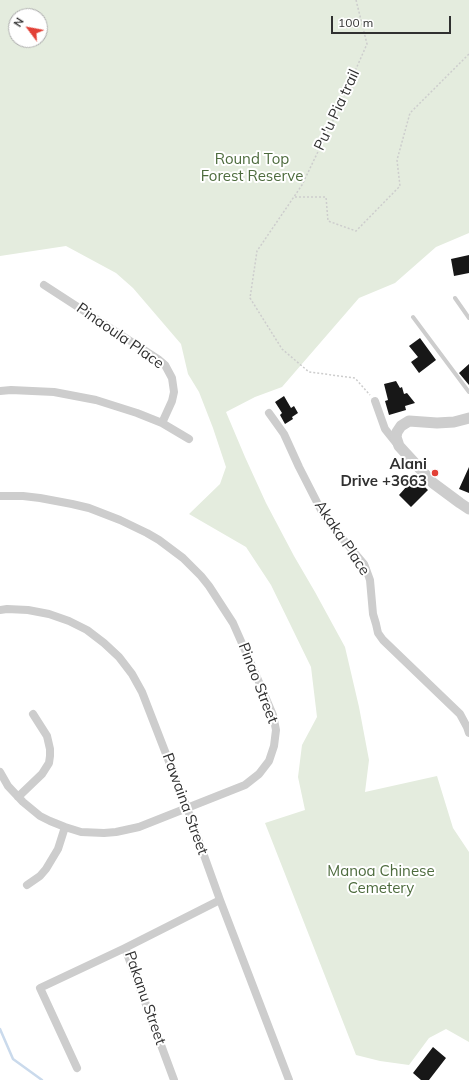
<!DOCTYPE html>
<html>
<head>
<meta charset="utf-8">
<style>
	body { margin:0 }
	#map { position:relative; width:469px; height:1080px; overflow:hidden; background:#fff; font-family:Mulish,sans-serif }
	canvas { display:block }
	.north { position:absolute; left:8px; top:8px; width:40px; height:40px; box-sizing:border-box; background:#fff; border:1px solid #acacac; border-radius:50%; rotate:302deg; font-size:11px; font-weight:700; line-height:16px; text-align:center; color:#303030 }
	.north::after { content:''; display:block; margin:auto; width:14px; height:18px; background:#e24036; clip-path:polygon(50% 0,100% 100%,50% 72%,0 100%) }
	.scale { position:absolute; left:331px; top:16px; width:120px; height:18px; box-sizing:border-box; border:2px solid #303030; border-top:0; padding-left:5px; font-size:12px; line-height:14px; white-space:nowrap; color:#303030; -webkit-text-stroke:3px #fff; paint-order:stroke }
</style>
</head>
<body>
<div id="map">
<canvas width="469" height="1080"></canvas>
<div class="north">N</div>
<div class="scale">100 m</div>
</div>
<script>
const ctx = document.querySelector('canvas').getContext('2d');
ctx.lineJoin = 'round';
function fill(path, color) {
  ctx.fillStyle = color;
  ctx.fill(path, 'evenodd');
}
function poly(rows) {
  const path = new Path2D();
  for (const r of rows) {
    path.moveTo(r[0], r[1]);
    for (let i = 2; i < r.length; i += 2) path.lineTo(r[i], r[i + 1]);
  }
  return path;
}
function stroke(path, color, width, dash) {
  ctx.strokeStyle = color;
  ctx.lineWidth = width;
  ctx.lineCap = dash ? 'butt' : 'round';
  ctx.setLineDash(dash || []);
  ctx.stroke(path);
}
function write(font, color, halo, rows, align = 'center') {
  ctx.font = font + ' Mulish,sans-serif';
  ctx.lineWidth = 4;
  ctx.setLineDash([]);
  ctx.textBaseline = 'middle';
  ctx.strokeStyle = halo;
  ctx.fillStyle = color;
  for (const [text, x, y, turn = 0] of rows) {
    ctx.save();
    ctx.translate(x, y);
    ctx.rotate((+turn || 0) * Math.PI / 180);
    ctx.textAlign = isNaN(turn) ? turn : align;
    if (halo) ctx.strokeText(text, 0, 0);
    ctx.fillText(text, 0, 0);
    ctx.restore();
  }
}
const green = poly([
	[0,0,469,0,469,233,436,247,395,283,359,298,282,387,255,397,226,412,245,457,266,503,294,556,315,592,345,647,359,707,369,760,365,792,437,776,453,828,469,852,469,1042,446,1029,429,1038,409,1065,380,1061,356,1055,265,823,305,810,298,777,302,745,317,717,311,667,271,585,246,547,189,514,220,484,226,467,213,428,199,392,188,374,181,344,133,288,116,273,66,246,0,256],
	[16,16,40,16,40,40,16,40]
]);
const stream = poly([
	[0,1029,13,1059,42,1080]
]);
const building = poly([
	[469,255,469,273,454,276,451,259],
	[420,338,436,360,419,373,411,362,418,357,409,346],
	[469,364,469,385,459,373],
	[396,381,400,388,402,387,404,394,407,393,415,403,405,406,406,410,389,415,385,401,388,400,384,384],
	[284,396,291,408,294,406,298,413,292,417,293,419,285,424,280,415,282,413,275,402],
	[469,467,469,493,459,489],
	[415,477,428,490,411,507,399,495],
	[433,1047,446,1058,429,1080,421,1080,413,1073]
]);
const path = poly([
	[356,0,367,44,337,112,302,185,257,251,250,298,282,349,309,372,355,378,370,395],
	[295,197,326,197,328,221,356,231,400,186,397,160,410,113,469,54]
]);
const service = poly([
	[455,298,469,318],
	[413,317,469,392]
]);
const minor = poly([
	[44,285,158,359,165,365,172,378,174,392,172,401,162,423],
	[0,391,11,390,54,392,96,400,137,413,162,423,189,439],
	[375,401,385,429,397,444],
	[269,413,284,434,299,467,323,514,331,525,364,564,366,569,370,580,373,614,376,624,378,633,383,640,460,714,467,727,469,733],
	[0,496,23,496,40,498,72,504,89,508,120,520,147,533,159,540,183,558,201,576,209,586,233,623,256,675,273,715,276,730,274,746,269,761,259,774,245,785,139,827,116,832,104,833,81,832,65,827,50,821,40,816,23,802,8,786,0,772],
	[0,610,7,609,28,610,49,614,69,621,87,630,104,643,119,657,132,674,142,692,187,808,220,900,289,1080],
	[18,797,42,774,49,763,50,756,50,749,47,736,33,714],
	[27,885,40,876,46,869,58,849,65,827],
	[125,948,174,1080],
	[77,1068,40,988,125,948,220,900]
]);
const tertiary = poly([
	[469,418,454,422,437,423,409,421,401,426,397,432,396,437,399,446,433,483,460,503,469,509]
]);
const markers = [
	[435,473,4,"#e24036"]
];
const streetNames = [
	["Pu'u Pia trail",337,110,-65],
	["Pinaoula Place",120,336,35],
	["Akaka Place",342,538,56],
	["Pinao Street",258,683,69],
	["Pawaina Street",185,804,70],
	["Pakanu Street",145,998,71]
];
const parkNames = [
	["Round Top",252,159],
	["Forest Reserve",252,176],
	["Manoa Chinese",381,871],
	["Cemetery",381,888]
];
const poiNames = [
	["Alani",427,464],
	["Drive +3663",427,481]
];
fill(green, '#e4ecde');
stroke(stream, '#cadaec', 2.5);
fill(building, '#171717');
stroke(path, '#cdcdcd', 1.5, [2, 2]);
stroke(service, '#cdcdcd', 4);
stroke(minor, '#cdcdcd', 8);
stroke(tertiary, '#cdcdcd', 11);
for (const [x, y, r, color] of markers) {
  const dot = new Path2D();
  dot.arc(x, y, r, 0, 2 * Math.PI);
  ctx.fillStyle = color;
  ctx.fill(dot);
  stroke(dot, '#fff', 1.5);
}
write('15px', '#303030', '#fff', streetNames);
write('15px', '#4d6b3d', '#fff', parkNames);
write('bold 15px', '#303030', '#fff', poiNames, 'right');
</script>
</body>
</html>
